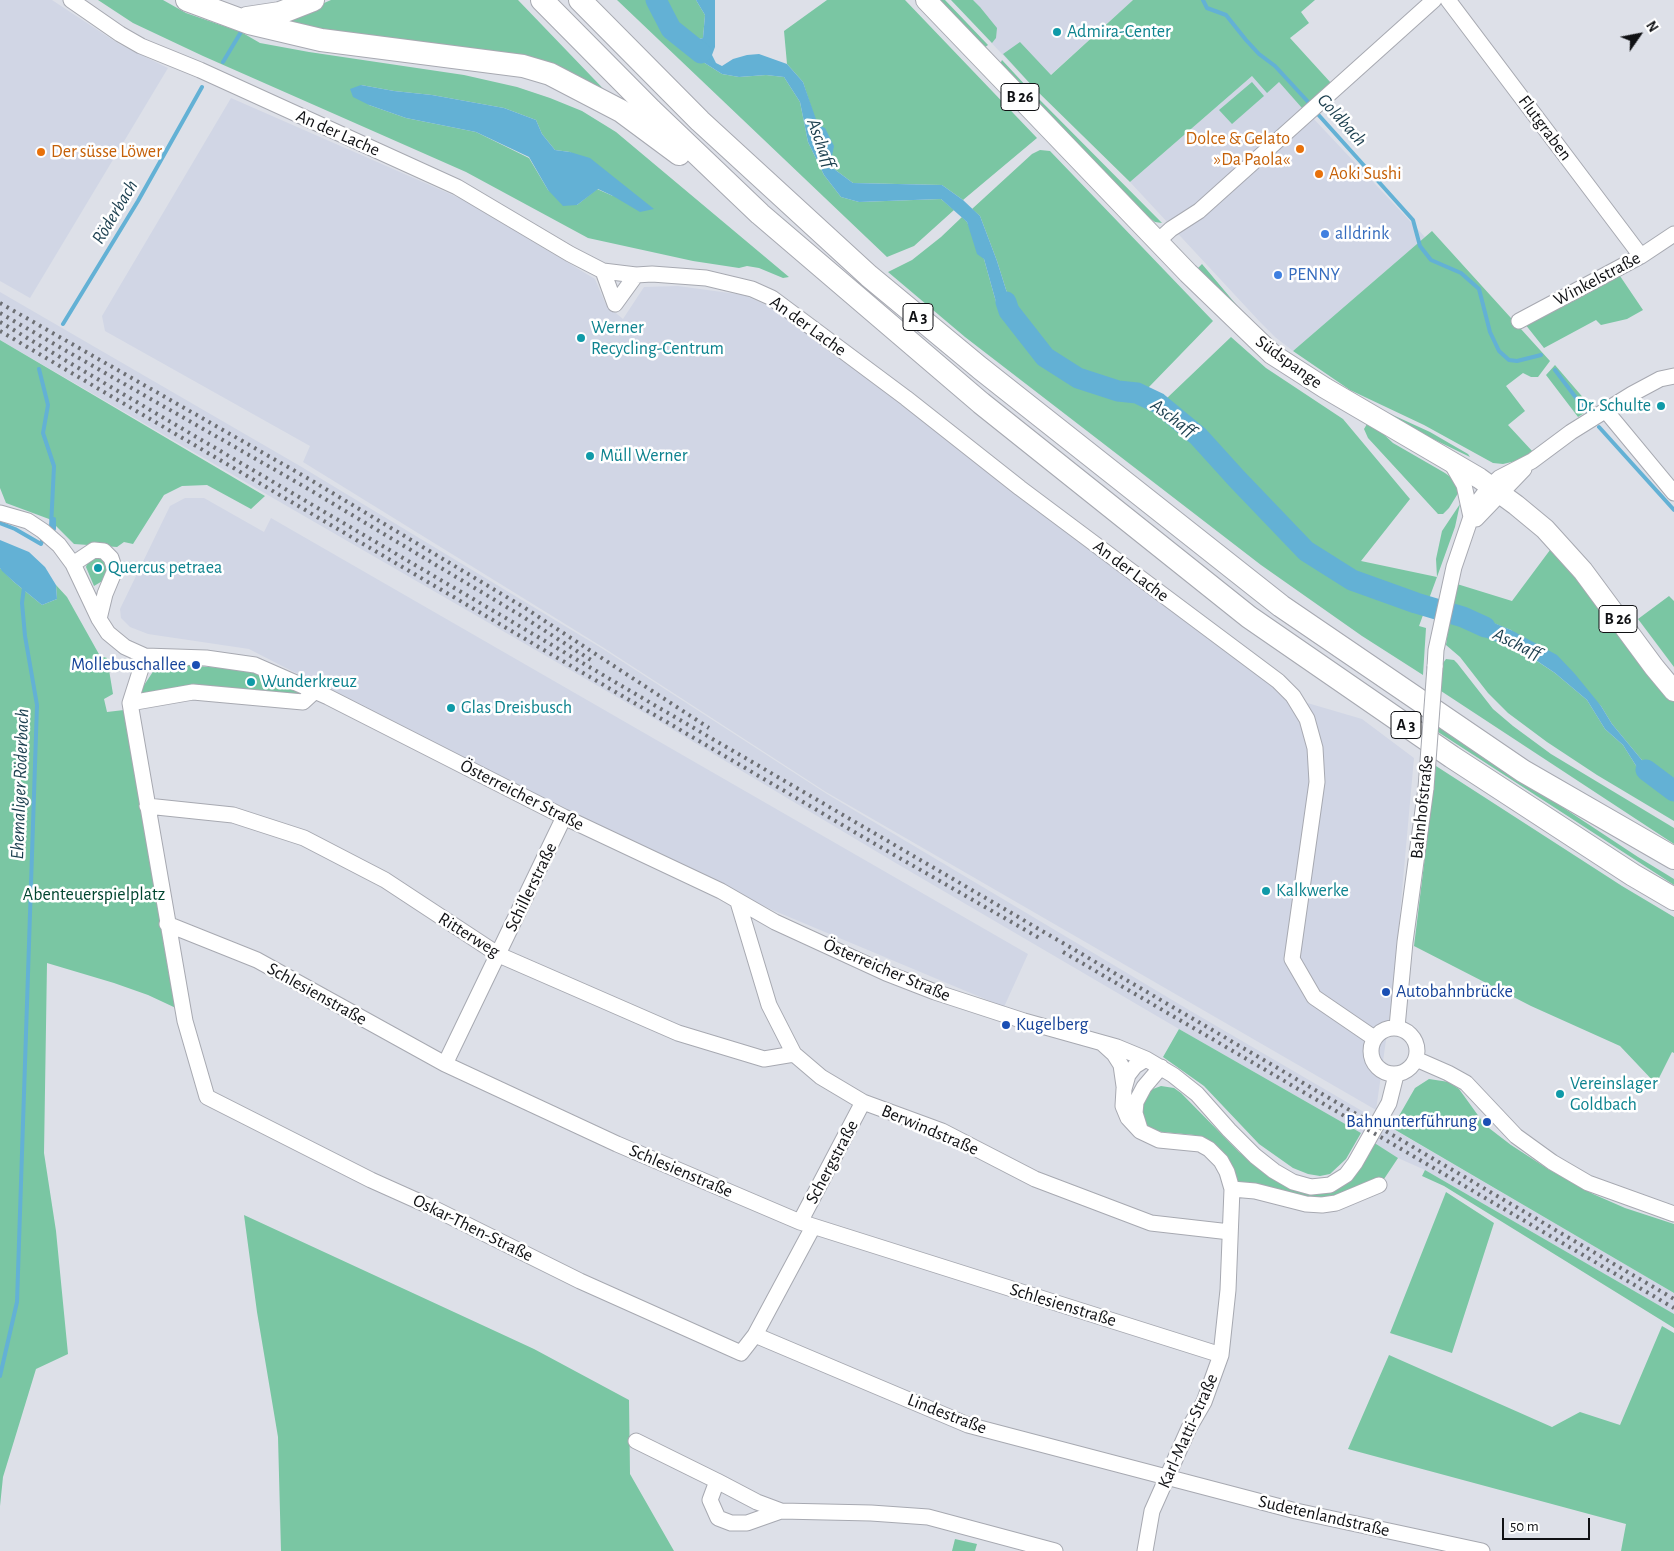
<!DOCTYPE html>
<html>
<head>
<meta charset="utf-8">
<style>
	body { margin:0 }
	#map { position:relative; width:1674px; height:1551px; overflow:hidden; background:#dde0e8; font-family:"Alegreya Sans",sans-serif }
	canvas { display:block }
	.north { position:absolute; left:1614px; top:10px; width:50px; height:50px; -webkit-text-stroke:4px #fff; paint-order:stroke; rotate:57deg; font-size:14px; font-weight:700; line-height:20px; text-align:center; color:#101114 }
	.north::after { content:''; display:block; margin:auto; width:18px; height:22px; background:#101114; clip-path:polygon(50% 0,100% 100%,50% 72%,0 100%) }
	.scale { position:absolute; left:1502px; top:1518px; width:88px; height:22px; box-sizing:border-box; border:2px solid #101114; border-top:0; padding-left:6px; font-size:15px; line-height:18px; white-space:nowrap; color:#101114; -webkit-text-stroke:4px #fff; paint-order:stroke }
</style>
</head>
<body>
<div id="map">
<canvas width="1674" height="1551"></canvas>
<div class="north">N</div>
<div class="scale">50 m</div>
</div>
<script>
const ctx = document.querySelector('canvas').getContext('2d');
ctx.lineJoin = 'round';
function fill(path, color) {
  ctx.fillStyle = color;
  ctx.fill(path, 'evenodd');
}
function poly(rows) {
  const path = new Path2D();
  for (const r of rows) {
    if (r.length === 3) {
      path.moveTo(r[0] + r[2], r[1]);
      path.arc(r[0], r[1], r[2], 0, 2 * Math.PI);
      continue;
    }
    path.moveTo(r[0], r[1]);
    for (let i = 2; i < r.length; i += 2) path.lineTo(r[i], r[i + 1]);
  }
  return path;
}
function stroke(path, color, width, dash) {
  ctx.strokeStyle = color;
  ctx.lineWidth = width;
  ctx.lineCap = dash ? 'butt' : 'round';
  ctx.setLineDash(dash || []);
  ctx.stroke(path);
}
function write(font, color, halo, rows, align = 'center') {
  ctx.font = font + ' "Alegreya Sans",sans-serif';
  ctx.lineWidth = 5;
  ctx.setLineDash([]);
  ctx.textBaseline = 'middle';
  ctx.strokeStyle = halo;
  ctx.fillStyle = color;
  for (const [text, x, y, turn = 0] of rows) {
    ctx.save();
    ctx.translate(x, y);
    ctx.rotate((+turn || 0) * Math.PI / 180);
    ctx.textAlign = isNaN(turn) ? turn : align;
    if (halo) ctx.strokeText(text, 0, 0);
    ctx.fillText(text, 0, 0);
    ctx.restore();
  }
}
const built = poly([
	[0,0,52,0,119,44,168,68,30,298,0,281],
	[951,0,1133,0,1035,89],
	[1252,76,1279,82,1425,237,1293,351,1275,337,1260,322,1130,182],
	[231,98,464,200,595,279,606,305,623,319,644,287,678,286,744,295,773,308,1031,502,1287,697,1362,719,1414,758,1393,991,1376,1110,826,792,604,648,303,462,310,446,105,331,102,316],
	[0,292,300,466,603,649,827,794,1189,1010,1674,1293,1674,1314,1425,1170,1398,1158,1373,1142,1370,1138,1179,1029,894,862,660,722,0,340],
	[185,498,204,498,264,532,271,518,1028,954,1004,1007,770,909,569,813,249,649,148,634,130,627,121,618,120,609,170,506]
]);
const green = poly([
	[98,0,163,0,186,13,241,32,260,43,309,52,464,75,517,87,550,98,582,111,616,132,789,277,783,278,759,268,747,266,739,268,693,261,588,238,466,172,203,56,133,23],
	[361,85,394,91,432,95,504,108,536,120,542,134,555,150,570,152,613,196,597,189,577,205,548,190,529,158,476,132,406,118,369,105],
	[331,0,518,0,617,103,593,88,269,22,292,17],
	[617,0,696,0,705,15,703,38,695,40,687,37,680,40,692,55,722,74,739,77,766,75,784,77,800,102,808,142,824,175,841,197,859,202,941,199,954,210,914,246,887,257],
	[827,0,905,0,1037,138,963,200,942,185,853,183,830,166,803,82,787,64,784,31],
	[935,0,945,0,988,45,984,48],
	[951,0,973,0,980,7,997,28,996,38,992,43],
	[1133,0,1315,0,1301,12,1309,23,1290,38,1331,83,1302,108,1279,82,1267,93,1252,76,1130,182,1035,89,1003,54,1020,42,1051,75],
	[1002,60,1027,87,1162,223,1155,222,1147,216,1022,91,1000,64],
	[1252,82,1264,96,1232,124,1219,110],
	[1040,150,1050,151,1213,321,1148,388,1166,399,1231,337,1266,368,1343,419,1410,499,1361,561,1437,577,1436,559,1442,531,1460,504,1455,527,1437,577,1419,626,1426,628,1423,675,1362,636,1261,565,965,337,888,272,912,260,941,237,962,217,967,222,984,259,996,302,1024,321,1008,296,997,261,980,216,972,209,1032,154],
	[1432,231,1550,361,1538,377,1531,377,1523,373,1506,386,1525,411,1508,425,1533,452,1516,461,1503,464,1493,463,1424,425,1350,390,1293,351],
	[1202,264,1261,334,1327,381,1360,400,1430,432,1468,454,1470,457,1359,403,1326,384,1259,335,1197,269],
	[1620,276,1643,310,1627,319,1601,325,1596,320,1544,348,1525,324],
	[0,340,265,496,251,509,207,485,182,486,164,495,133,544,124,542,117,547,74,544,49,519,6,503,0,488],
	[1555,365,1592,408,1578,417,1546,375],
	[1367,424,1377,428,1393,443,1445,473,1456,481,1460,490,1449,508,1443,514,1438,514,1368,438,1364,429],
	[1550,550,1587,589,1674,700,1674,821,1597,775,1547,742,1508,713,1488,693,1460,657,1446,645,1452,600,1457,584,1512,601],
	[1458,609,1511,630,1601,706,1612,724,1646,765,1663,779,1673,796,1640,772,1623,745,1605,729,1587,700,1555,673],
	[95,557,103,559,108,571,104,580,94,586,86,567,88,561],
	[0,568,14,582,42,605,57,599,56,585,67,597,100,656,107,658,113,694,104,699,107,712,124,710,169,975,178,1009,148,995,114,983,47,963,44,1153,56,1231,68,1354,36,1369,3,1477,0,1506],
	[1669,596,1674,601,1674,667,1638,619],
	[1446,659,1454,660,1457,663,1493,709,1513,726,1551,754,1674,828,1674,844,1441,691,1443,663],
	[181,665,239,669,274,677,301,690,300,697,137,696,156,667],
	[1438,725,1638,857,1674,879,1674,885,1438,732],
	[1436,766,1622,886,1674,917,1674,1053,1672,1052,1656,1084,1620,1046,1531,1006,1414,946],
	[1179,1029,1361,1133,1346,1159,1330,1174,1320,1176,1308,1174,1293,1168,1259,1144,1204,1086,1163,1057],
	[1429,1079,1449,1082,1459,1089,1485,1125,1511,1145,1548,1169,1593,1194,1625,1208,1674,1224,1674,1293,1392,1128,1415,1088],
	[1161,1086,1174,1088,1181,1093,1239,1152,1266,1171,1323,1192,1373,1142,1398,1158,1382,1182,1343,1196,1317,1200,1237,1185,1214,1145,1194,1135,1162,1132,1151,1129,1146,1125,1141,1117,1142,1103,1147,1095,1153,1089],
	[1425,1170,1674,1314,1674,1328,1444,1186,1422,1176],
	[1446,1192,1494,1223,1452,1353,1390,1333],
	[244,1215,534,1349,629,1400,630,1474,674,1551,281,1551,278,1437,257,1312],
	[1662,1326,1674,1333,1674,1551,1621,1551,1626,1524,1348,1449,1389,1355,1552,1427,1580,1412,1620,1425],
	[955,1539,977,1544,975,1551,952,1551]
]);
const water = poly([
	[696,0,715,0,715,47,712,55,716,63,722,66,733,59,747,55,759,54,787,64,803,82,818,125,825,128,834,146,830,166,853,183,942,185,963,200,980,216,997,261,1008,296,1024,321,1021,326,1014,326,996,302,984,259,977,254,967,222,941,199,859,202,841,197,824,175,808,142,800,102,784,77,766,75,739,77,722,74,692,55,680,40,687,37,695,40,703,38,705,15],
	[361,85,394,91,432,95,504,108,536,120,542,134,555,150,570,152,590,158,654,209,640,212,613,196,598,189,577,205,563,206,548,190,529,157,476,132,406,118,369,105,353,97,350,89],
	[0,540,29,552,45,567,56,585,57,599,42,605,14,582,2,571,0,568],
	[1458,608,1511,630,1557,655,1575,674,1601,706,1612,724,1646,765,1663,779,1674,797,1640,772,1623,745,1605,729,1587,700,1555,673,1516,647,1494,641,1459,626]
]);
const stream = poly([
	[1203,0,1207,8,1226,15,1246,40,1259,54,1275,66,1311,105],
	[223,62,241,32],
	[1315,111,1413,220,1420,246,1431,260,1461,273,1479,289,1490,332,1499,351,1509,360,1517,361,1541,355],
	[63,324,138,201,202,87],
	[39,369,48,405,43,433,54,466,51,527],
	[1555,370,1586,411],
	[1599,427,1674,510],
	[54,519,54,529],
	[0,523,15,529,41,544,42,541],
	[0,1376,17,1302,37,705,25,636,22,603,24,587]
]);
const river = poly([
	[656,0,671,29,701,53],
	[1006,302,1009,311,1045,357,1078,378,1118,391,1137,393,1158,403,1198,436,1237,479,1306,551,1352,580,1416,603,1463,617,1485,627],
	[1646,770,1674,791]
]);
const minor = poly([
	[71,0,120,34,141,46,200,70,457,187,570,254,603,271,636,275,652,274,706,278,752,289,772,298,906,398,1020,488,1278,681,1293,696,1307,719,1315,748,1317,782,1292,959,1314,997,1374,1038],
	[1448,0,1641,256],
	[1158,241,1171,229,1199,211,1434,0],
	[603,271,615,304],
	[615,304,636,275],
	[1519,321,1641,256,1674,234],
	[1606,411,1674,493],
	[1450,461,1464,485,1471,517],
	[0,513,28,521,43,531,59,545,73,564,99,619,108,633,125,647,145,656,206,658,255,665,328,697,564,817,721,891,775,922,886,973,935,992,1024,1021,1117,1047,1146,1059,1173,1075,1197,1094,1229,1130,1255,1156,1274,1171,1293,1182,1311,1187,1330,1185,1346,1175,1355,1163,1389,1103,1396,1075],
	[1476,519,1524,469],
	[73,564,94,550,104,551,111,558,115,570,105,594,99,619],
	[145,656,130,703,185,1021,207,1097,371,1180,429,1206,580,1281,741,1353,755,1335,968,1425,1296,1511,1482,1551],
	[1435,667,1436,650,1454,567,1471,517,1480,499,1490,486,1499,478,1532,461,1571,432,1632,394,1660,379,1674,376],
	[130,703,193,692,303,702,315,691],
	[147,806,233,815,304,838,385,880,499,955,678,1033,764,1059,794,1054],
	[738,902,769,1005,794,1054,821,1077,863,1102,942,1131,1035,1179,1151,1223,1230,1232],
	[167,924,257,960,445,1064,617,1144,800,1222,1221,1355],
	[1397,1027,1405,942,1426,788],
	[1394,1051,23],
	[1103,1044,1114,1054,1121,1065,1124,1086],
	[1416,1059,1448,1073,1466,1083,1516,1136,1552,1162,1588,1183,1674,1214],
	[445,1064,564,817],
	[1140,1129,1135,1113,1136,1102,1144,1087,1161,1067],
	[1232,1189,1255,1191,1306,1204,1322,1205,1336,1203,1379,1185],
	[800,1222,863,1102],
	[755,1335,813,1227],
	[636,1441,717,1481],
	[781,1511,757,1502,717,1481,710,1500,718,1518,731,1523,747,1523,781,1511,871,1513,928,1517,1055,1551],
	[1145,1551,1152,1511,1189,1428,1204,1402,1221,1355,1228,1290,1232,1189,1227,1172,1221,1161,1209,1149,1200,1144,1159,1140,1140,1131,1128,1118,1123,1106,1124,1089,1128,1075,1135,1066,1146,1059]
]);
const major = poly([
	[926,0,1188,273,1272,354,1325,388,1479,478,1516,505,1545,529,1583,571,1654,667,1674,691]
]);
const highway = poly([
	[187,0,249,23,321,40,523,66,550,74,621,111,679,154],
	[542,0,651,110,760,214,981,403,1249,617,1452,757,1633,875,1674,899],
	[580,0,700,121,869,276,980,368,1281,606,1523,771,1674,858],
	[247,18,280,13,313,0]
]);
const rail = poly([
	[0,303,309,479,525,608,709,728],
	[0,313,305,487,520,615,591,660],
	[0,322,656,706,1674,1299],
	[0,331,856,833,1041,939],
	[1063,952,1674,1308]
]);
const minorBridge = poly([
	[1426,788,1435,667]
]);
const markers = [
	[1057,32,5,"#0f9aa8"],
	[1300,149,5,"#e8710a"],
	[41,152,5,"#e8710a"],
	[1319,174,5,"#e8710a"],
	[1325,234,5,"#3f7fe0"],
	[1278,275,5,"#3f7fe0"],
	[581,338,5,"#0f9aa8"],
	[1661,406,5,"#0f9aa8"],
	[590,456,5,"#0f9aa8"],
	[98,568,5,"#0f9aa8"],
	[196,665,5,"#1a4fb4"],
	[251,682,5,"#0f9aa8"],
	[451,708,5,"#0f9aa8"],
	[1266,891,5,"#0f9aa8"],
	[1386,992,5,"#1a4fb4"],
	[1006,1025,5,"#1a4fb4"],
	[1560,1094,5,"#0f9aa8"],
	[1487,1122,5,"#1a4fb4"]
];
const shields = [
	[1020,97,38],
	[918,317,30],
	[1618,619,38],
	[1406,725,30]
];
const shieldNames = [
	["B 26",1020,97],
	["A 3",918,317],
	["B 26",1618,619],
	["A 3",1406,725]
];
const cultureNames = [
	["Admira-Center",1067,32],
	["Werner",591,328],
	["Recycling-Centrum",591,349],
	["Dr. Schulte",1651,406,"right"],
	["Müll Werner",600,456],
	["Quercus petraea",108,568],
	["Wunderkreuz",261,682],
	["Glas Dreisbusch",461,708],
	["Kalkwerke",1276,891],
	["Vereinslager",1570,1084],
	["Goldbach",1570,1105]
];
const streetNames = [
	["Flutgraben",1545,128,53],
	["An der Lache",338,133,24],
	["Winkelstraße",1597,279,-28],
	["An der Lache",808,326,36],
	["Südspange",1289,362,36],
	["An der Lache",1131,571,37],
	["Österreicher Straße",522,795,27],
	["Bahnhofstraße",1422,807,-84],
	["Schillerstraße",531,887,-64],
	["Ritterweg",469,935,32],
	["Österreicher Straße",887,970,23],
	["Schlesienstraße",317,994,29],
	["Berwindstraße",930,1130,23],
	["Schergstraße",832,1162,-62],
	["Schlesienstraße",681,1171,23],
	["Oskar-Then-Straße",473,1228,26],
	["Schlesienstraße",1063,1305,17],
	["Lindestraße",947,1414,21],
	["Karl-Matti-Straße",1188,1431,-66],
	["Sudetenlandstraße",1324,1516,13]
];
const foodNames = [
	["Dolce & Gelato",1290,139,"right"],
	["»Da Paola«",1290,160,"right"],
	["Der süsse Löwer",51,152],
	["Aoki Sushi",1329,174]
];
const shopNames = [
	["alldrink",1335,234],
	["PENNY",1288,275]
];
const transitNames = [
	["Mollebuschallee",186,665],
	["Autobahnbrücke",1396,992,"left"],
	["Kugelberg",1016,1025,"left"],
	["Bahnunterführung",1477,1122]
];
const parkNames = [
	["Abenteuerspielplatz",94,895]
];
const waterNames = [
	["Goldbach",1342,120,48],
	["Aschaff",821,143,70],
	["Röderbach",115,212,-59],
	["Aschaff",1173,418,37],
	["Aschaff",1517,644,26],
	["Ehemaliger Röderbach",20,784,-88]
];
fill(built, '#d1d6e5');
fill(green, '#7ac6a3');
fill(water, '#63b1d5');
stroke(stream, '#63b1d5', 4);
stroke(river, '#63b1d5', 21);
stroke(minor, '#a7a9b1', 17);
stroke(major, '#a7a9b1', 22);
stroke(highway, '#a7a9b1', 24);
stroke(minor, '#fff', 15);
stroke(major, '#fff', 20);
stroke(highway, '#fff', 22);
stroke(rail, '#6d6f74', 4, [2.5, 5]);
stroke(minorBridge, '#a7a9b1', 17, []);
stroke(minorBridge, '#fff', 15);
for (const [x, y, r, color] of markers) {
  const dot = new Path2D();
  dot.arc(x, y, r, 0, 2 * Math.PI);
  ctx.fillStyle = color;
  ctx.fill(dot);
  stroke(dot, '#fff', 2);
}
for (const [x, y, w] of shields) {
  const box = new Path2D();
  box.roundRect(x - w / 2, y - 13.5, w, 27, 4);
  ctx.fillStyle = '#fff';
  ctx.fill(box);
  stroke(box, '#101114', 1);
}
write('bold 16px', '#101114', null, shieldNames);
write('18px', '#0d838f', '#fff', cultureNames, 'left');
write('18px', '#101114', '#fff', streetNames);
write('18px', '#c56008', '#fff', foodNames, 'left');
write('18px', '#366cbe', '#fff', shopNames, 'left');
write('18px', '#164399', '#fff', transitNames, 'right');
write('18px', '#00452f', '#fff', parkNames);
write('italic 19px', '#1c3f4f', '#fff', waterNames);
</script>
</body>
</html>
